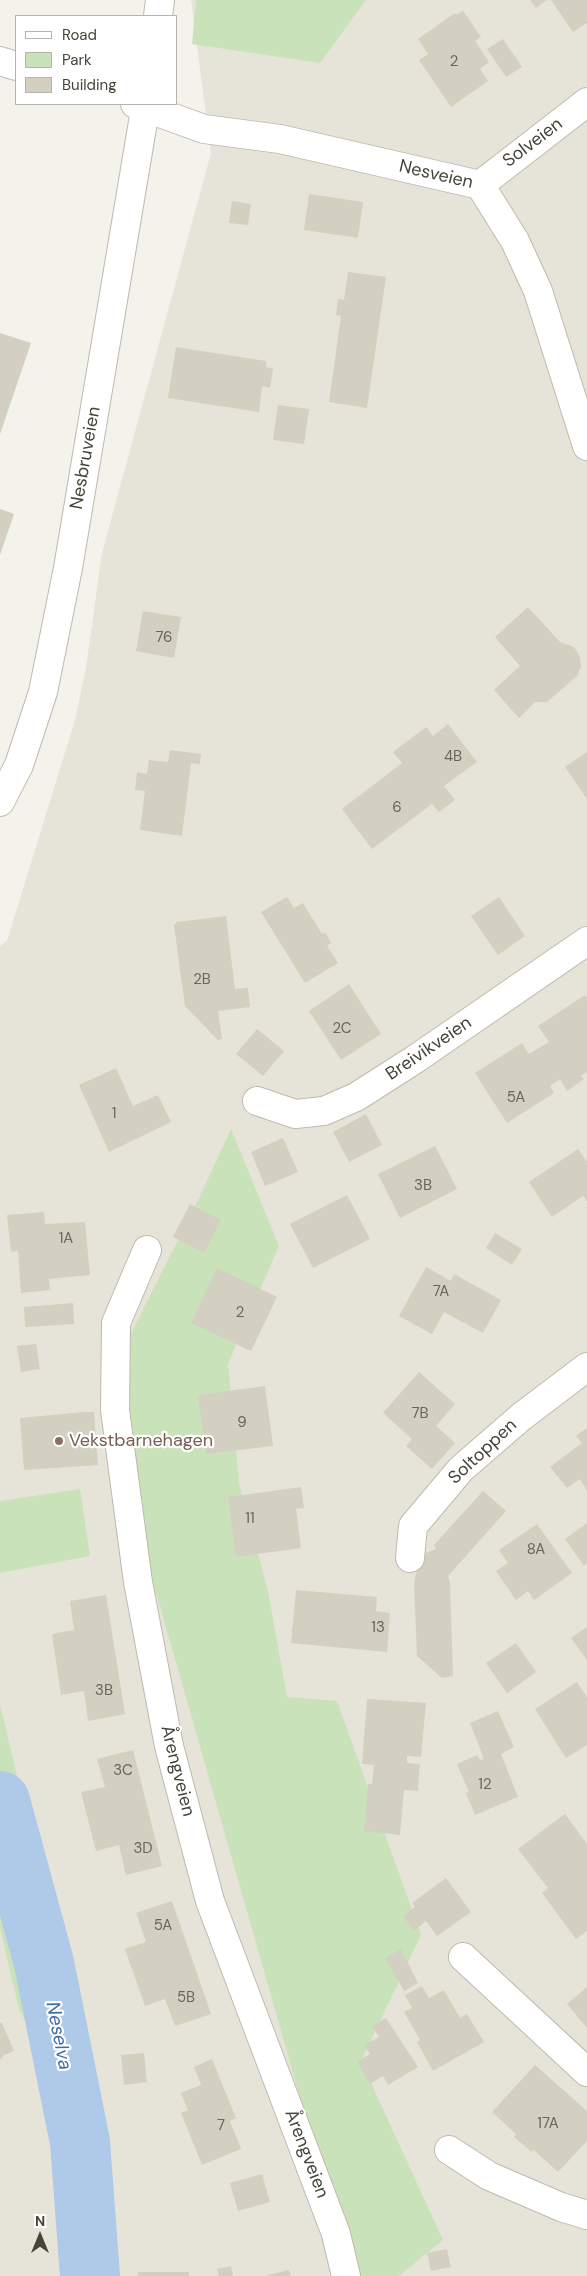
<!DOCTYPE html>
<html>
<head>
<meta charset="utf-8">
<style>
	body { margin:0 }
	#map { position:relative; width:587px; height:2276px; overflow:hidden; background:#f3f2eb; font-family:"DM Sans",sans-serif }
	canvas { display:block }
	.legend { position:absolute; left:15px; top:15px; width:162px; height:90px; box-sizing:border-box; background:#fff; border:1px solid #b5b4b0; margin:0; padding:6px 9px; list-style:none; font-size:15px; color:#464339 }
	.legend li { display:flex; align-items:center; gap:10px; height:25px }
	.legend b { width:25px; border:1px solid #b5b4b0 }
	.north { position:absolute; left:15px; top:2211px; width:50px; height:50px; -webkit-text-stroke:4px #fff; paint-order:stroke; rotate:0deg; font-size:14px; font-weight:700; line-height:20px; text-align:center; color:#464339 }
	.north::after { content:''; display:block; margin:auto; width:18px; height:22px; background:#464339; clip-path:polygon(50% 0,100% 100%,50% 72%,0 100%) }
</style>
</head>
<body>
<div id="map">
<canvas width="587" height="2276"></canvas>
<ul class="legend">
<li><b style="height:6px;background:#fff"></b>Road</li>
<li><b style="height:14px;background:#cae2b9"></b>Park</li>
<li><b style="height:14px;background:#d3cfc1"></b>Building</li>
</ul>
<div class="north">N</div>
</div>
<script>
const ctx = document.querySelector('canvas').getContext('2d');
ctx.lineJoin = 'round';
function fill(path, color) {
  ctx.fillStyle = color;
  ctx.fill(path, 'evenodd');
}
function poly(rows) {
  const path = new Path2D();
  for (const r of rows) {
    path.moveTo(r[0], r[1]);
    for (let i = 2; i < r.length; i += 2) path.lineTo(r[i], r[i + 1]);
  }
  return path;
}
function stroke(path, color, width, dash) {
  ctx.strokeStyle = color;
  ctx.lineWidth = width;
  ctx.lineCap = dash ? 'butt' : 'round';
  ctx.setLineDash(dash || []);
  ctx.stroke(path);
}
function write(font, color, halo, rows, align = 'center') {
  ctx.font = font + ' "DM Sans",sans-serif';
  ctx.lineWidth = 4.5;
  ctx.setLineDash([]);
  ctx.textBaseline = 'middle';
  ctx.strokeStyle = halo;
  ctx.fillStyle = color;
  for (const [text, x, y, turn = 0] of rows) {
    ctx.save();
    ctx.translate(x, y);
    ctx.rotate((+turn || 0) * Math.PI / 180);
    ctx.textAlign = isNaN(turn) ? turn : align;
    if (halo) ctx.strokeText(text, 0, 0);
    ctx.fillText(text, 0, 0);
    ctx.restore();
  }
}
const residential = poly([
	[191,0,587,0,587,2276,0,2276,0,946,7,941,75,720,86,668,102,553,211,153]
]);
const green = poly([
	[196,0,366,0,320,63,192,44],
	[231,1129,279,1246,228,1364,239,1483,268,1591,287,1697,337,1701,421,1935,361,2061,443,2240,399,2276,351,2276,135,1519,119,1407,127,1342,200,1196],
	[80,1489,90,1556,0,1573,0,1501],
	[0,1704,32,1839,68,1976,82,2050,41,2052,19,2009,0,1928]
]);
const river = poly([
	[0,1801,44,1963,80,2142,90,2276]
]);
const building = poly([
	[530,0,547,0,536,8],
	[551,0,587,0,587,23,573,32],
	[463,11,481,37,475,41,489,62,480,69,488,81,451,107,419,60,428,54,418,39,455,13,456,15],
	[503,39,522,67,506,77,487,49],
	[309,194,363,202,358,238,304,230],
	[232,201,251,204,248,225,229,223],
	[348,272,386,277,367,408,329,402,341,316,336,315,338,299,344,300],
	[0,333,31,343,0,434],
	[176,347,266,361,266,367,273,369,270,388,262,386,259,412,168,398],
	[278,405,309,409,304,444,273,440],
	[0,509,14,514,0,555],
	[528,607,560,642,574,647,580,657,581,667,577,676,547,702,535,702,519,718,494,690,520,666,495,637],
	[143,611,181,617,174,658,136,651],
	[448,724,477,762,444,786,455,800,439,812,432,804,372,849,342,809,402,763,393,752,426,727,433,736],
	[170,750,201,754,200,764,191,763,182,836,140,830,145,791,135,790,137,772,147,774,149,760,168,762],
	[587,752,587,799,565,767],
	[287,897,294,908,303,903,322,934,325,932,331,943,327,946,338,963,305,983,261,912],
	[499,897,525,936,498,955,471,916],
	[226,916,235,989,248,988,250,1007,218,1011,222,1039,218,1040,185,1006,174,925,177,922],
	[349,984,381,1034,341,1060,309,1011],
	[585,995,587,998,587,1072,581,1076,584,1079,567,1091,560,1079,550,1086,554,1093,507,1123,475,1073,522,1043,529,1054,549,1042,538,1026],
	[257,1029,284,1051,263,1076,236,1054],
	[116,1068,133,1106,158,1095,171,1122,109,1152,79,1085],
	[366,1114,382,1145,349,1162,333,1132],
	[283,1138,298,1172,265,1186,251,1152],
	[435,1146,457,1189,400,1218,378,1174],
	[578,1149,587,1162,587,1201,583,1196,552,1217,529,1182],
	[347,1195,370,1239,313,1268,290,1224],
	[190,1204,221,1220,204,1253,173,1237],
	[44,1212,45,1224,85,1222,90,1275,49,1279,50,1290,21,1293,18,1251,11,1252,7,1215],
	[495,1233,522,1249,512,1265,486,1248],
	[426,1267,451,1281,454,1274,501,1300,483,1333,444,1312,432,1334,399,1316],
	[217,1268,277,1297,251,1351,191,1323],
	[73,1303,74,1324,25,1327,24,1307],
	[36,1344,40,1369,21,1372,17,1346],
	[419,1372,455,1404,436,1426,455,1443,432,1469,406,1446,412,1439,383,1413],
	[265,1386,273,1446,206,1454,198,1395],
	[84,1412,94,1412,98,1465,24,1470,20,1418],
	[587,1428,587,1491,580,1479,567,1488,550,1467,582,1443,576,1436],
	[301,1487,304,1508,296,1509,301,1548,236,1557,228,1497],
	[483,1491,506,1511,448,1576,450,1583,453,1676,442,1678,417,1656,414,1584,420,1555,436,1549,434,1545],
	[587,1523,587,1563,584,1566,565,1539],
	[537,1524,572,1573,534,1600,528,1591,516,1600,496,1571,508,1563,499,1550],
	[296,1590,377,1597,376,1611,390,1613,387,1652,291,1643],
	[106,1595,125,1714,88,1721,84,1691,61,1695,52,1634,74,1630,70,1601],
	[587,1627,587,1660,571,1638],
	[516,1643,536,1672,507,1693,486,1663],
	[577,1682,587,1697,587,1745,566,1758,535,1709],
	[367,1699,426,1703,421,1757,407,1756,407,1763,420,1764,418,1791,404,1790,400,1835,364,1831,368,1784,372,1784,374,1765,362,1764],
	[498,1711,514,1747,501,1754,518,1797,475,1815,466,1793,469,1792,457,1764,477,1755,480,1760,484,1759,470,1723],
	[133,1750,162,1866,126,1875,119,1845,96,1851,81,1792,105,1787,97,1759],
	[565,1814,587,1844,587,1931,576,1939,542,1893,548,1888,518,1849],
	[446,1878,471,1912,437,1936,426,1921,414,1931,403,1916,415,1907,412,1903],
	[172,1901,211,2014,175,2026,165,1999,145,2006,125,1949,146,1942,136,1913],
	[401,1949,418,1983,404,1991,385,1958],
	[422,1986,429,1998,444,1990,460,2018,467,2014,484,2042,433,2071,417,2042,420,2040,404,2012,412,2008,405,1995],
	[587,1987,587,2028,567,2004],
	[386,2018,418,2067,388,2085,383,2076,370,2084,357,2062,370,2054,364,2045,379,2037,372,2026],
	[0,2023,2,2023,14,2051,2,2056,3,2058,0,2059],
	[144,2053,147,2082,124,2085,121,2055],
	[212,2059,236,2118,230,2121,241,2149,202,2165,181,2113,188,2110,181,2093,201,2085,194,2067],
	[535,2065,587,2111,587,2141,558,2172,534,2150,532,2152,514,2137,516,2134,492,2112],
	[262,2174,270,2202,238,2211,230,2183],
	[447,2249,451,2267,431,2271,427,2253],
	[231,2266,233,2276,219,2276,217,2269],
	[289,2270,291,2276,268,2276,268,2275],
	[138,2272,189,2272,189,2276,138,2276]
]);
const minor = poly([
	[158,16,160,0],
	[0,61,16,66],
	[135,104,204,129,280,139,480,185,515,241,538,291,587,446],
	[480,185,587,102],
	[0,802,19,765,43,692,68,568,146,104],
	[257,1101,295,1114,324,1111,356,1097,414,1060,587,941],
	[147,1250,116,1323,115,1410,138,1582,169,1746,210,1901,336,2234,346,2276],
	[410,1558,413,1526,461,1469,521,1417,587,1367],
	[463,1957,587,2072],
	[449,2150,489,2176,561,2207,587,2215]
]);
const markers = [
	[59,1441,5,"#8d6e63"]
];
const numberNames = [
	["2",454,62],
	["76",164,638],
	["4B",453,757],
	["6",397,808],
	["2B",202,980],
	["2C",342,1029],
	["5A",516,1098],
	["1",114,1114],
	["3B",423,1186],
	["1A",66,1239],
	["7A",441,1292],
	["2",240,1313],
	["7B",420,1414],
	["9",242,1423],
	["11",250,1519],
	["8A",536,1550],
	["13",378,1628],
	["3B",104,1691],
	["3C",123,1771],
	["12",485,1785],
	["3D",143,1849],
	["5A",163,1926],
	["5B",186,1998],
	["17A",548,2124],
	["7",221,2126]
];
const streetNames = [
	["Solveien",533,143,-37],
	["Nesveien",436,175,13],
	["Nesbruveien",86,458,-80],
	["Breivikveien",429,1049,-34],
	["Soltoppen",483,1452,-43],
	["Årengveien",177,1771,76],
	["Årengveien",306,2154,69]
];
const educationNames = [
	["Vekstbarnehagen",69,1441]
];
const waterNames = [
	["Neselva",58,2036,79]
];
fill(residential, '#e6e4d9');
fill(green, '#cae2b9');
stroke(river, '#afc9e8', 60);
fill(building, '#d3cfc1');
stroke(minor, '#bebaae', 30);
stroke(minor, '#fff', 28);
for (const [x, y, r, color] of markers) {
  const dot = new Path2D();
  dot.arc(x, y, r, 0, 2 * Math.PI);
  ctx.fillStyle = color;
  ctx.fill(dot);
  stroke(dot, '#fff', 2);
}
write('15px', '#69665b', null, numberNames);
write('18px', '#464339', '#fff', streetNames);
write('18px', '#785e54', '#fff', educationNames, 'left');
write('italic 19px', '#3f6ca6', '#fff', waterNames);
</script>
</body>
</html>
